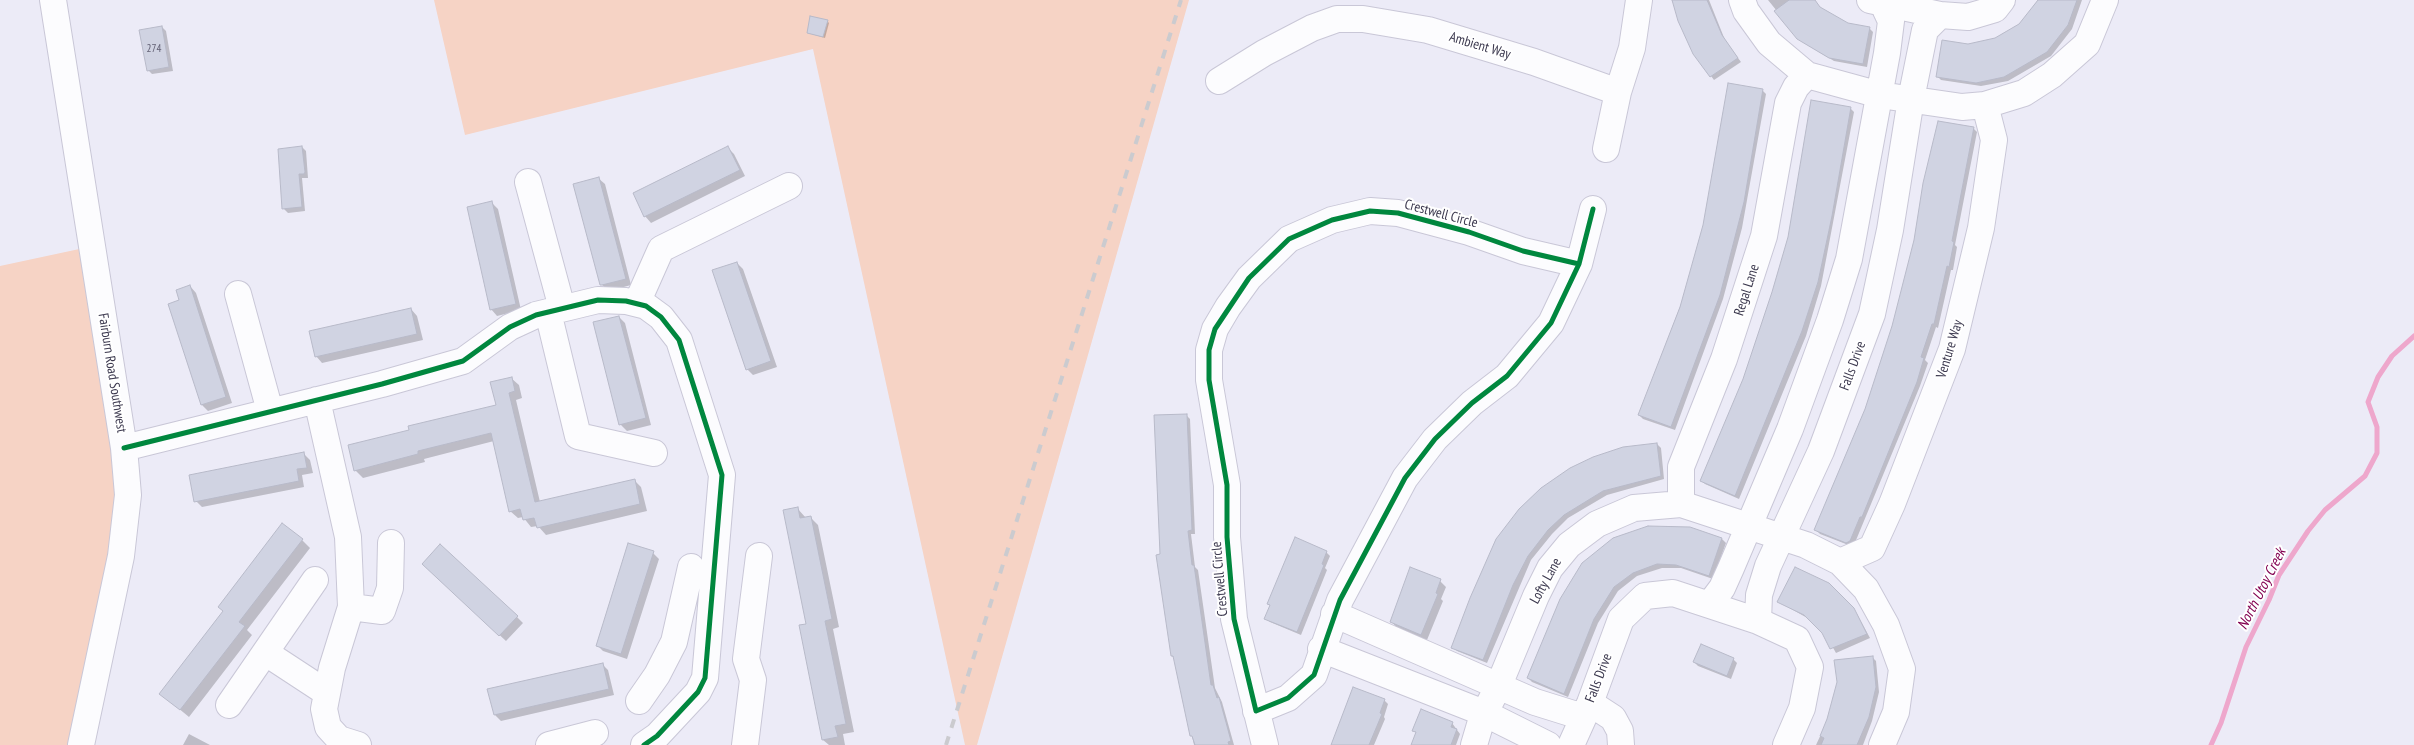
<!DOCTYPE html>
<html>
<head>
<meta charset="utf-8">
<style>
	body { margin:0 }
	canvas { display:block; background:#ecebf7 }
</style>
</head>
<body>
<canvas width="2414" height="745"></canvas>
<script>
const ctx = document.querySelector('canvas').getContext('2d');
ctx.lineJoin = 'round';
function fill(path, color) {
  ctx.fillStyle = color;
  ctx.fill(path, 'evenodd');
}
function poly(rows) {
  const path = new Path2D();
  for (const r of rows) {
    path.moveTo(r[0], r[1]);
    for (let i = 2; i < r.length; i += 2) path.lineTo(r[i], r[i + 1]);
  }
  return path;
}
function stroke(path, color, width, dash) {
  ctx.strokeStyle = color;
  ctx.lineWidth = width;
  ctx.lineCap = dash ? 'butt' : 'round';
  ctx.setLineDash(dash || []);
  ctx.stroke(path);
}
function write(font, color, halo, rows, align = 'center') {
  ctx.font = font + ' "PT Sans Narrow",sans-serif';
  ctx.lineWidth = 4;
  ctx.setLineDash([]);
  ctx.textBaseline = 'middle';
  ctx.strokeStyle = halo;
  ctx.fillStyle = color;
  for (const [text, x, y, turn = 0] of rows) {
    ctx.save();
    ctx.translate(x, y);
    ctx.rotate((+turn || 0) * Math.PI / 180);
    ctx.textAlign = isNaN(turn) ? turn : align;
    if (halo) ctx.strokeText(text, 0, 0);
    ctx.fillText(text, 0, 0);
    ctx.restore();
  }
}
const green = poly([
	[434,0,1189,0,977,745,965,745,813,49,465,135],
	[84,248,130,512,89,745,0,745,0,266]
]);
const shadow = poly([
	[1673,0,1709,0,1725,40,1741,62,1714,80,1711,76],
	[1768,0,1814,0,1821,9,1848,25,1869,28,1873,32,1867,67,1834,61,1801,41],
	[2038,0,2082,0,2072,29,2051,56,2008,81,1981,86,1941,80,1937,76,1968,45,1995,39,2020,25],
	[827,21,829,23,825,38,808,33],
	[162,27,166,31,173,71,152,74,148,70],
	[1762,90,1766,94,1742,228,1723,299,1675,430,1643,419,1639,415],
	[1850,108,1854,112,1821,286,1806,336,1739,499,1705,484,1701,480,1744,380,1774,293],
	[1973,128,1977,132,1955,245,1957,247,1953,270,1951,270,1938,328,1936,327,1925,360,1928,363,1920,386,1854,545,1851,546,1820,534,1816,530,1866,409,1893,327,1915,240],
	[302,147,306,151,308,178,302,178,305,211,288,213,284,209],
	[728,148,734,154,745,176,651,223,645,216],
	[598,178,605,184,631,285,609,291,601,284],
	[492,203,498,209,521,310,497,316,491,309],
	[737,263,743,269,777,367,753,375,747,369],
	[190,286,196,293,232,403,208,411,202,405,170,304,180,301],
	[411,309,417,316,423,340,322,363,316,356],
	[619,317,625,323,651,425,627,431,621,425,594,323],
	[511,378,519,385,522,398,516,400,540,502,634,480,641,487,647,511,546,535,538,526,531,527,523,517,518,518,510,511,494,441,424,459,425,462,363,478,355,470,497,406],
	[1186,415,1190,419,1195,534,1191,534,1195,567,1198,570,1215,688,1222,702,1234,745,1194,745,1175,659,1172,656,1161,555],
	[1657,444,1661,448,1664,479,1607,495,1568,518,1552,534,1531,560,1487,663,1457,651,1453,647,1594,458],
	[304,454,310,460,313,473,302,475,304,487,202,507,196,501],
	[797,508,806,518,810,517,818,525,839,627,833,629,854,732,843,734,845,745,829,745,823,740,800,626,807,625],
	[1689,528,1722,539,1726,543,1713,579,1681,568,1662,568,1637,576,1618,591,1598,623,1568,697,1532,682,1528,678,1583,564],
	[302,540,310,548,247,630,252,635,189,717,161,694],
	[1326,552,1330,556,1325,568,1327,570,1301,635,1270,622,1266,619],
	[653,553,659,559,627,659,603,651,597,645],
	[429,570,517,617,523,623,506,641],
	[1440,581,1446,587,1441,599,1443,601,1427,640,1397,628,1391,621],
	[1828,584,1857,614,1870,638,1836,653,1824,632,1809,619,1779,602],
	[1872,657,1876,661,1879,692,1872,721,1863,745,1816,745,1828,719],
	[1733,659,1737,663,1731,679,1698,666,1694,662],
	[602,664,608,670,614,695,501,721,495,715],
	[1384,700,1388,704,1384,717,1385,719,1374,745,1337,745],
	[1452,723,1460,734,1456,745,1412,745,1417,734,1414,730],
	[189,734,210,745,183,745]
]);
const stream = poly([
	[2211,745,2221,723,2246,647,2269,600,2279,575,2308,531,2325,510,2365,476,2377,453,2377,427,2368,402,2378,377,2392,356,2414,336]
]);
const building = poly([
	[1672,0,1707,0,1722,35,1738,58,1710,77,1693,54,1678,21,1672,0],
	[1789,0,1815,0,1820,7,1848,23,1870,27,1863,64,1829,58,1797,39,1774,11,1789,0],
	[2038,0,2077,0,2068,25,2047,52,2004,77,1976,83,1936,77,1942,40,1968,44,1995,38,2019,24,2038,0],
	[810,16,828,20,823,37,807,33,810,16],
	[162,26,169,67,147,71,139,30,162,26],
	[1728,83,1763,89,1744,202,1720,295,1671,427,1638,415,1680,307,1703,225,1728,83],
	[1811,100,1851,107,1832,216,1818,282,1802,331,1735,496,1700,481,1743,379,1772,292,1788,237,1811,100],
	[1938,121,1974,127,1952,241,1954,242,1949,267,1947,266,1934,324,1932,324,1921,357,1924,358,1917,382,1862,517,1860,517,1850,541,1846,543,1814,530,1865,409,1892,326,1914,240,1923,183,1938,121],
	[302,146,305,172,304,174,299,174,302,207,282,209,278,149,302,146],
	[728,146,740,170,644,217,633,193,728,146],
	[599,177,626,279,602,285,600,285,573,184,599,177],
	[492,201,516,304,490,310,467,207,492,201],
	[737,262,771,361,746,370,712,270,737,262],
	[190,285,226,397,201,405,168,304,179,300,176,290,190,285],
	[411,308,417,334,315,357,309,331,411,308],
	[619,316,646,418,619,425,593,322,619,316],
	[512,377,515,391,509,393,535,502,635,479,640,504,537,528,534,518,523,520,520,509,509,512,491,433,418,451,418,454,354,471,348,445,409,430,408,426,496,405,490,382,512,377],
	[1187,414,1192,530,1188,531,1192,565,1194,565,1211,685,1213,685,1217,698,1219,697,1227,726,1231,741,1228,742,1229,745,1195,745,1192,736,1190,736,1173,656,1171,656,1156,555,1160,554,1154,415,1187,414],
	[1657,443,1661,476,1603,491,1564,515,1548,530,1528,556,1513,585,1483,660,1451,648,1470,598,1496,539,1519,509,1541,488,1570,468,1593,457,1623,447,1657,443],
	[304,452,307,468,297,469,299,481,194,502,189,475,304,452],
	[798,507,800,518,811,516,832,619,825,621,846,724,835,726,838,737,822,740,799,625,806,624,783,510,798,507],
	[282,523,303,539,239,622,245,626,180,710,159,694,223,611,218,607,282,523],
	[1648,526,1690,527,1722,538,1709,576,1676,565,1657,564,1633,573,1614,587,1594,619,1564,694,1527,678,1560,599,1582,563,1613,538,1648,526],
	[1295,537,1327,551,1322,564,1324,565,1297,632,1264,619,1270,605,1267,604,1295,537],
	[628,543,654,551,621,654,596,646,628,543],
	[440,544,518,616,499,636,422,564,440,544],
	[1410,567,1441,579,1436,593,1438,594,1421,635,1390,622,1410,567],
	[1795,567,1829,583,1854,608,1867,634,1830,649,1822,633,1804,615,1777,602,1795,567],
	[1701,644,1734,658,1727,676,1693,662,1701,644],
	[1873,656,1876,687,1869,717,1857,745,1821,745,1824,738,1820,736,1827,719,1837,682,1834,660,1873,656],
	[603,663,609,689,494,715,487,689,603,663],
	[1353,687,1385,699,1380,713,1382,714,1369,745,1331,745,1353,687],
	[1421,709,1453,722,1451,727,1457,729,1451,745,1411,745,1416,732,1412,731,1421,709]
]);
const minor = poly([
	[53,0,124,448,128,495,121,556,81,745],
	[1742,0,1746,11,1769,43,1807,75,1880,95,1962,107,1985,105,2024,93,2052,75,2087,44,2105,0],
	[1870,0,1940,15,1968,17,1995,9,2002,0],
	[1219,81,1264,53,1312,28,1337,19,1363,19,1428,30,1534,62,1618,92],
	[1606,149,1618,92,1632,48,1639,0],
	[528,182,562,308],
	[238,294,270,411],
	[637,303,661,249,789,186],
	[548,312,578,436,654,453],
	[317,400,348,537,351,607,332,668,324,709,328,727,339,739,358,745],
	[124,448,382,384,463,361,510,327,536,315,598,300,626,301,646,306,661,317,679,340,722,475,705,678,698,692,657,736,644,745],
	[1681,504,1681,467,1724,359,1764,236,1788,103,1796,87,1807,75],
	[1840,562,1872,548,1892,504,1952,349,1981,228,1994,140,1985,105],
	[1710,604,1722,588,1731,568,1790,429,1830,320,1849,259,1887,53,1891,21,1883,4],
	[351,607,382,611,390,588,391,543],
	[1334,614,1535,702,1583,717],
	[1758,621,1759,595,1768,566,1821,451,1872,314,1890,230,1911,99,1925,30,1940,15],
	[1321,649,1484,713,1548,745],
	[266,653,327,693],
	[639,701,657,675,674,642,691,567],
	[1590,703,1613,718,1620,731,1621,745],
	[229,705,315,580],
	[1256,711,1288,698,1314,675,1340,600,1405,478,1435,439,1472,403,1507,376,1551,323,1579,264,1593,209],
	[549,745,595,733],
	[745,745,753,680,746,659,759,556],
	[1265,745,1234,619,1227,537,1227,485,1209,380,1209,350,1215,329,1228,307,1249,278,1289,239,1332,220,1370,211,1398,213,1469,232,1523,251,1579,264],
	[1474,745,1482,718,1499,685,1536,596,1550,568,1569,545,1597,524,1634,508,1681,504,1806,545,1840,562,1866,589,1886,625,1902,669,1896,712,1882,745],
	[1571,745,1590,703,1621,619,1645,596,1673,593,1758,621,1797,639,1810,667,1802,708,1786,745]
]);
const rail = poly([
	[946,745,1181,0]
]);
const cycleway = poly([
	[1579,264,1523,251,1469,232,1398,213,1370,211,1332,220,1289,239,1249,278,1215,329,1209,350,1209,380,1227,485,1227,537,1234,619,1256,711,1288,698,1314,675,1340,600,1405,478,1435,439,1472,403,1507,376,1551,323,1579,264,1593,209],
	[124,448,382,384,463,361,510,327,536,315,598,300,626,301,646,306,661,317,679,340,722,475,705,678,698,692,657,736,644,745]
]);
const numberNames = [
	["274",154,49]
];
const streetNames = [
	["Ambient Way",1480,46,17],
	["Crestwell Circle",1441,214,15],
	["Regal Lane",1747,290,-72],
	["Venture Way",1950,349,-73],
	["Falls Drive",1853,366,-70],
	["Fairburn Road Southwest",112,373,81],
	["Crestwell Circle",1220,579,-95],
	["Lofty Lane",1546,581,-61],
	["Falls Drive",1599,678,-69]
];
const waterNames = [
	["North Utoy Creek",2262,589,-63]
];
fill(green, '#f6d3c5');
fill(shadow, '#0003');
stroke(stream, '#eea7cc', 5);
fill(building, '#d0d3e2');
stroke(building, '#b8bac9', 1);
stroke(minor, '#c9c7d7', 28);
stroke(minor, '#fcfcfe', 26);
stroke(rail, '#cbcbcf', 4, [9, 9]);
stroke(cycleway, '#00873e', 5);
write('11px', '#626074', null, numberNames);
write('14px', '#3c394f', '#fff', streetNames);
write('italic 15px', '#830352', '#fff', waterNames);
</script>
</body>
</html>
